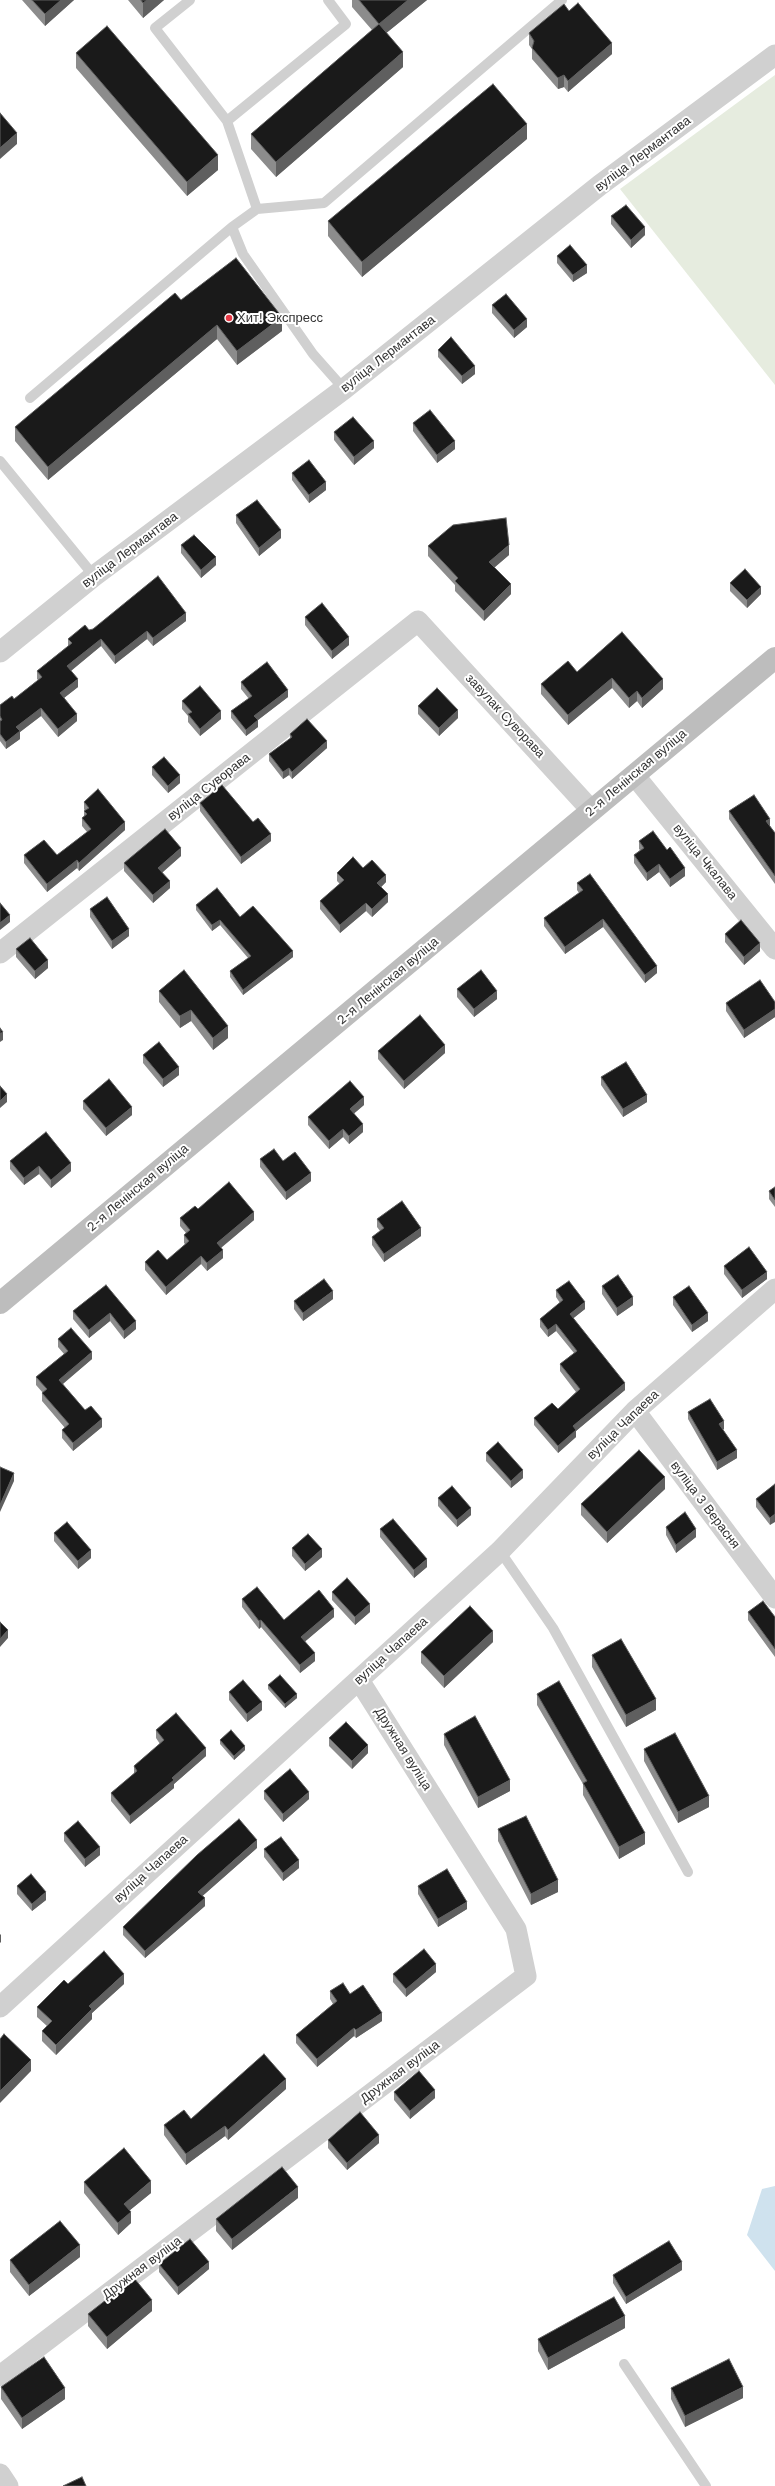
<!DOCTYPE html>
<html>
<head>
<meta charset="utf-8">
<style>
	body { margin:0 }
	canvas { display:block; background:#fff }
</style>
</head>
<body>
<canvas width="775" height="2486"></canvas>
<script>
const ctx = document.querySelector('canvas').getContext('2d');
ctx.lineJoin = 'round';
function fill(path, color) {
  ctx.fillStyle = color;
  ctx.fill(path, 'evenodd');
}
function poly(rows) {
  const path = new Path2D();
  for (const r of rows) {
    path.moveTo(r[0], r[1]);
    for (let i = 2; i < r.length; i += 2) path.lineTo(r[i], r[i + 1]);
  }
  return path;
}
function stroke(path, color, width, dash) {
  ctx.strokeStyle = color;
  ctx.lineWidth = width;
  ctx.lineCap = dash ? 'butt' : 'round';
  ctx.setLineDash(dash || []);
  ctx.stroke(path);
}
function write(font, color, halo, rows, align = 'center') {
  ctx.font = font + ' "Work Sans",sans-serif';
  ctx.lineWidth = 4;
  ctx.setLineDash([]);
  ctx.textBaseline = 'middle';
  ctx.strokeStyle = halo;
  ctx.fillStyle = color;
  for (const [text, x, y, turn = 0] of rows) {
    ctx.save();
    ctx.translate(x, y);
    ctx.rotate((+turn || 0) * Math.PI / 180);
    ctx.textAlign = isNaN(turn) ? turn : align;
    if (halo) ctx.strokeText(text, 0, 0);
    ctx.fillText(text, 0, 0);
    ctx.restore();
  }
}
const green = poly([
	[775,75,775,385,620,189]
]);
const water = poly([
	[775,2186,775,2271,747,2235,762,2189]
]);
const service = poly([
	[190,0,155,28,227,121,346,24,328,0],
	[227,121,257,209],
	[344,389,313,354,243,254,232,227,257,209,324,203,562,0],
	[30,398,232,227],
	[0,461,94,576],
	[500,1551,553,1628,688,1872],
	[624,2364,706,2486]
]);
const minor = poly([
	[0,652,94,576,344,389,600,185,775,55],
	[635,776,775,949],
	[0,953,418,621,592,811],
	[635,1411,775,1598],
	[0,2007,500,1551,635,1411,775,1289],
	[0,2376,526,1976,516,1929,359,1680],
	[0,2474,8,2486]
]);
const secondary = poly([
	[0,1303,775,658]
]);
const wall = poly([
	[22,0,74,0,45,26],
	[128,0,164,0,143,18],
	[352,0,427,0,386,33,403,67,276,177,251,149,251,134,372,30,352,7],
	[569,11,612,54,568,92,564,87,558,89,532,59,532,49,529,45,529,33],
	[76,53,218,170,187,196,76,68],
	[527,139,362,277,328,236,328,221],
	[611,216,645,235,631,248,611,224],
	[557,256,587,273,573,282,557,263],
	[181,300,282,331,237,365,217,339,48,480,15,441,15,427],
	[492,305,527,327,514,338,492,313],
	[438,350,475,374,462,384,438,357],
	[413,423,455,449,437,463,413,431],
	[334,432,374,448,354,465,334,440],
	[292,473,326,490,309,503,292,480],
	[236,515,281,538,259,556,236,523],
	[181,545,216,565,201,578,181,553],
	[428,546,509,555,494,568,511,594,484,621,455,591,455,585,428,556],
	[730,583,761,594,747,608,730,591],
	[305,617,349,645,332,659,305,625],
	[186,621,153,646,147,639,115,664,101,646,71,671,78,687,64,698,77,721,58,737,41,716,20,732,20,739,6,749,0,741,0,705,14,699,38,680,37,679,37,671,68,646,68,639,89,630],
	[622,632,663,689,642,708,637,701,629,708,612,688,568,725,541,694,541,684,577,672],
	[241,682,288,697,258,720,258,727,246,736,231,718,231,711,249,699,241,689],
	[182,701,221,719,200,736,188,722,188,716,182,709],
	[418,706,458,718,439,736,418,714],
	[290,734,327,748,292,779,289,775,283,779,269,761,269,754,290,739],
	[152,767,180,783,168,793,152,775],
	[84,802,125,830,79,871,77,868,47,892,24,863,24,855,57,855,87,832,82,826,82,818,84,817,84,811,85,811,84,809],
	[200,803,253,822,271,841,241,864,200,811],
	[729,811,770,826,775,833,775,884,729,819],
	[639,841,685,876,670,887,659,872,647,881,634,863,634,855,640,850,639,849],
	[181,856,162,873,170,888,153,903,124,871,124,863],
	[363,868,386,882,381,887,388,902,372,917,366,911,340,933,320,909,320,901,340,884,337,881,337,873],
	[577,883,657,973,645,983,603,927,565,954,544,926,544,918,579,893,577,890],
	[196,905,240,917,293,957,243,995,230,977,230,971,248,958,220,925,212,931,196,910],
	[90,909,129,936,112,949,90,917],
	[725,934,760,951,744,965,725,942],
	[16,949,48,968,35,979,16,957],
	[184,970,228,1038,213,1050,191,1021,180,1028,159,1002,159,991],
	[457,989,497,999,474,1017,457,997],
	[775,1002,775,1017,744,1038,726,1011,726,1003],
	[378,1051,445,1053,404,1089,378,1059],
	[143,1055,179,1075,163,1087,143,1063],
	[601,1077,647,1102,623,1117,601,1085],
	[83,1101,132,1115,106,1136,83,1109],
	[364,1105,354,1113,363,1132,349,1144,343,1137,329,1149,308,1125,308,1117],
	[260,1159,311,1181,286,1200,260,1167],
	[10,1161,71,1171,51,1188,39,1174,24,1185,10,1169],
	[775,1187,775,1207,769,1199,769,1191],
	[198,1209,254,1220,221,1248,223,1258,207,1271,201,1264,166,1295,145,1270,145,1262,167,1260,186,1245,184,1243,184,1235,186,1233,180,1226,180,1218],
	[377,1219,421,1236,384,1262,372,1245,372,1237,380,1231,377,1227],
	[724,1266,767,1279,742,1298,724,1274],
	[106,1285,136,1329,124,1339,110,1321,89,1338,73,1319,73,1311],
	[602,1286,633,1305,617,1316,602,1294],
	[556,1290,585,1309,573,1318,625,1390,576,1431,576,1437,558,1453,534,1425,534,1418,558,1409,576,1392,560,1371,560,1364,574,1353,556,1331,548,1337,540,1327,540,1319,560,1303,556,1297],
	[673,1297,708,1321,692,1332,673,1305],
	[333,1299,303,1321,294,1309,294,1301],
	[58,1339,92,1359,63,1384,85,1410,102,1427,73,1451,62,1438,62,1430,65,1428,42,1401,42,1393,43,1393,36,1385,36,1377,64,1354,58,1347],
	[688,1412,724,1429,723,1429,737,1458,717,1470,688,1419],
	[486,1453,523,1478,511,1488,486,1461],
	[775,1484,770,1525,756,1507,756,1499],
	[665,1489,607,1543,581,1515,581,1504],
	[438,1498,471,1515,457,1527,438,1506],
	[666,1527,696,1537,676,1553,666,1535],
	[380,1529,427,1567,414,1578,380,1537],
	[54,1533,91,1558,78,1569,54,1541],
	[292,1548,322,1557,305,1571,292,1556],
	[332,1592,370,1612,355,1625,332,1600],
	[242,1599,284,1620,334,1617,305,1641,315,1661,300,1673,261,1627,259,1629,242,1607],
	[748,1612,775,1617,775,1657,748,1620],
	[493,1642,444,1688,421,1663,421,1652],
	[592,1655,656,1710,626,1727,592,1667],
	[268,1685,297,1698,285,1708,268,1689],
	[229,1692,262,1710,247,1722,229,1700],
	[537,1694,645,1844,619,1859,583,1795,583,1784,537,1705],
	[156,1730,206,1756,174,1784,174,1788,130,1824,111,1801,111,1793,134,1774,134,1766,160,1744,156,1738],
	[444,1734,510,1791,478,1808,444,1745],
	[329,1738,368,1753,352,1769,329,1746],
	[220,1740,245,1750,234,1760,220,1744],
	[644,1749,709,1807,678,1823,644,1761],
	[264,1791,309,1799,283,1822,264,1799],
	[498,1829,558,1892,531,1905,498,1841],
	[64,1833,100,1855,85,1867,64,1841],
	[257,1848,202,1896,205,1906,145,1958,123,1935,123,1927],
	[264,1849,299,1868,283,1881,264,1857],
	[17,1886,46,1900,32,1911,17,1894],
	[418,1886,467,1909,438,1927,418,1894],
	[436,1972,406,1997,393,1982,393,1974],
	[124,1984,92,2013,92,2019,56,2055,42,2041,42,2031,47,2026,37,2017,37,2007],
	[330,1991,350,1994,382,2021,356,2038,354,2036,317,2067,296,2043,296,2035,333,2004,330,1999],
	[286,2089,228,2140,225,2136,186,2165,164,2135,164,2125,191,2119],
	[394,2092,435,2098,410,2119,394,2100],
	[328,2140,379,2143,347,2170,328,2148],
	[84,2182,151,2193,130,2210,131,2223,118,2235,84,2193],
	[298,2198,232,2250,216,2231,216,2219],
	[80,2257,29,2296,10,2272,10,2260],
	[159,2264,209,2269,178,2295,159,2272],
	[682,2270,626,2304,613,2283,613,2275],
	[152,2311,107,2349,88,2326,88,2314],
	[625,2328,548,2370,538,2351,538,2339],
	[1,2387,65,2399,22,2429,1,2399],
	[671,2388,743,2398,685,2427,671,2399]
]);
const shadedWall = poly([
	[61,0,74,0,45,26,45,14],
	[147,0,164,0,143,18,143,3],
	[408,0,427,0,379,39,379,24],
	[612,43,612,54,568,92,568,81],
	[403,52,403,67,276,177,276,162],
	[564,75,564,87,558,89,558,78],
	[527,124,527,139,362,277,362,262],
	[17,133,17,144,0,159,0,148],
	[218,155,218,170,187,196,187,182],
	[645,227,645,235,631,248,631,240],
	[587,265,587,273,573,282,573,275],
	[282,317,282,331,237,365,237,351],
	[527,319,527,327,514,338,514,330],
	[217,325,217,339,48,480,48,467],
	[475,366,475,374,462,384,462,376],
	[374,441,374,448,354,465,354,457],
	[455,441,455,449,437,463,437,455],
	[326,482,326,490,309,503,309,495],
	[281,530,281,538,259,556,259,548],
	[509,545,509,555,489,572,489,562],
	[216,557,216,565,201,578,201,570],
	[511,584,511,594,484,621,484,611],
	[761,587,761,594,747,608,747,600],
	[186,613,186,621,153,646,153,638],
	[147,631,147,639,115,664,115,656],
	[349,637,349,645,332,659,332,651],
	[101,639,101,646,67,674,67,666],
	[612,678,612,688,568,725,568,715],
	[78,679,78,687,60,701,60,693],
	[663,679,663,689,642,708,642,698],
	[288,690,288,697,254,723,254,716],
	[637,691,637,701,629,708,629,698],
	[41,708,41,716,20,732,20,739,6,749,6,742,16,727],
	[458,710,458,718,439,736,439,728],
	[221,711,221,719,200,736,200,729],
	[77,714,77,721,58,737,58,729],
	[258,720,258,727,246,736,246,730],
	[327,741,327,748,292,779,292,772],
	[289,768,289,775,283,779,283,772],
	[180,775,180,783,168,793,168,786],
	[770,819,770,827,766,821],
	[125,822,125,830,79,871,79,863],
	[271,834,271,841,241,864,241,857],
	[181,848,181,856,158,876,158,868],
	[77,860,77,868,47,892,47,884],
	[659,864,659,872,647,881,647,873],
	[685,868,685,876,670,887,670,879],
	[386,875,386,882,377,891,377,883],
	[170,881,170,888,153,903,153,895],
	[388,894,388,902,372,917,372,909],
	[366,903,366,911,340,933,340,925],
	[10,915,10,922,0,930,0,923],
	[603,919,603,927,565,954,565,947],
	[220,920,220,925,212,931,212,925],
	[129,929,129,936,112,949,112,941],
	[760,943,760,951,744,965,744,957],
	[293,951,293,957,243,995,243,990],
	[48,960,48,968,35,979,35,971],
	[657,966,657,973,645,983,645,975],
	[497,991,497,999,474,1017,474,1009],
	[775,1009,775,1017,744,1038,744,1030],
	[191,1010,191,1021,180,1028,180,1016],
	[228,1026,228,1038,213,1050,213,1038],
	[3,1032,3,1040,0,1042,0,1034],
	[445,1045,445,1053,404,1089,404,1081],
	[179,1067,179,1075,163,1087,163,1079],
	[7,1094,7,1102,0,1108,0,1101],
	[647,1095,647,1102,623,1117,623,1109],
	[364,1097,364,1105,350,1117,350,1109],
	[132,1107,132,1115,106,1136,106,1128],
	[363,1124,363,1132,349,1144,349,1136],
	[343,1129,343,1137,329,1149,329,1141],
	[71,1163,71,1171,51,1188,51,1180],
	[39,1166,39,1174,24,1185,24,1178],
	[311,1173,311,1181,286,1200,286,1192],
	[254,1212,254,1220,217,1251,217,1243],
	[421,1228,421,1236,384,1262,384,1254],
	[223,1250,223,1258,207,1271,207,1263],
	[201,1256,201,1264,166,1295,166,1287],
	[767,1272,767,1279,742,1298,742,1290],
	[333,1291,333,1299,303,1321,303,1313],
	[633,1297,633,1305,617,1316,617,1308],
	[585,1302,585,1309,570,1321,570,1314],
	[110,1313,110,1321,89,1338,89,1330],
	[708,1313,708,1321,692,1332,692,1325],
	[136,1321,136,1329,124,1339,124,1331],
	[556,1324,556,1331,548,1337,548,1330],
	[92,1352,92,1359,59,1387,59,1380],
	[625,1383,625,1390,576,1431,576,1437,558,1453,558,1446,573,1426],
	[102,1419,102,1427,73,1451,73,1443],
	[724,1421,724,1429,719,1432,719,1424],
	[737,1450,737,1458,717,1470,717,1462],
	[523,1470,523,1478,511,1488,511,1481],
	[14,1473,14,1481,0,1512,0,1505],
	[665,1477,665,1489,607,1543,607,1532],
	[471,1508,471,1515,457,1527,457,1520],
	[775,1514,775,1522,770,1525,770,1518],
	[696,1529,696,1537,676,1553,676,1545],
	[322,1549,322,1557,305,1571,305,1564],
	[91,1550,91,1558,78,1569,78,1561],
	[427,1559,427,1567,414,1578,414,1570],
	[370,1604,370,1612,355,1625,355,1617],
	[334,1609,334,1617,301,1645,301,1637],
	[261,1620,261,1627,259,1629,259,1621],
	[8,1630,8,1638,0,1647,0,1639],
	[493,1631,493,1642,444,1688,444,1676],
	[315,1653,315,1661,300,1673,300,1665],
	[297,1694,297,1698,285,1708,285,1704],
	[656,1699,656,1710,626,1727,626,1715],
	[262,1702,262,1710,247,1722,247,1714],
	[368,1745,368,1753,352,1769,352,1761],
	[245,1746,245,1750,234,1760,234,1756],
	[206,1748,206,1756,174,1784,174,1788,130,1824,130,1816,172,1778],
	[510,1780,510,1791,478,1808,478,1797],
	[309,1792,309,1799,283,1822,283,1814],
	[709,1796,709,1807,678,1823,678,1812],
	[645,1833,645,1844,619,1859,619,1847],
	[257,1840,257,1848,198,1900,198,1892],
	[100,1847,100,1855,85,1867,85,1859],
	[299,1860,299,1868,283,1881,283,1873],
	[558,1880,558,1892,531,1905,531,1894],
	[46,1892,46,1900,32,1911,32,1904],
	[205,1898,205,1906,145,1958,145,1951],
	[467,1902,467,1909,438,1927,438,1919],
	[1,1934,1,1942,0,1943,0,1935],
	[436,1964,436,1972,406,1997,406,1989],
	[124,1974,124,1984,92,2013,92,2019,56,2055,56,2045,89,2006],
	[382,2013,382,2021,356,2038,356,2030],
	[354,2028,354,2036,317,2067,317,2059],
	[31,2060,31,2071,0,2103,0,2091],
	[286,2079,286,2089,228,2140,228,2130],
	[435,2090,435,2098,410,2119,410,2111],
	[225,2126,225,2136,186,2165,186,2154],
	[379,2135,379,2143,347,2170,347,2163],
	[151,2181,151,2193,124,2215,124,2204],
	[298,2187,298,2198,232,2250,232,2239],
	[131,2212,131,2223,118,2235,118,2223],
	[80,2245,80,2257,29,2296,29,2285],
	[209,2262,209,2269,178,2295,178,2287],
	[682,2262,682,2270,626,2304,626,2297],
	[152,2300,152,2311,107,2349,107,2337],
	[625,2316,625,2328,548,2370,548,2358],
	[743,2387,743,2398,685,2427,685,2416],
	[65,2388,65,2399,22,2429,22,2418]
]);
const building = poly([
	[32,0,61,0,45,14,32,0],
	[141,0,147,0,143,3,141,0],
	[359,0,408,0,379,24,359,0],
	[578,3,612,43,568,81,564,75,558,78,532,48,534,41,529,33,564,4,569,11,578,3],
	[379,24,403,52,276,162,251,134,379,24],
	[107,26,218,155,187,182,76,53,107,26],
	[493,84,527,124,362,262,328,221,493,84],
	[0,113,17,133,0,148,0,113],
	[626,205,645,227,631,240,611,216,626,205],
	[570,245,587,265,573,275,557,256,570,245],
	[236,258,282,317,237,351,217,325,48,467,15,427,175,293,181,300,236,258],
	[506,294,527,319,514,330,492,305,506,294],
	[451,337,475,366,462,376,438,350,451,337],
	[430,410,455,441,437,455,413,423,430,410],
	[353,417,374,441,354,457,334,432,353,417],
	[309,460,326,482,309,495,292,473,309,460],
	[257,500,281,530,259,548,236,515,257,500],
	[506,518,509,545,489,562,511,584,484,611,455,581,458,578,428,546,453,525,506,518],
	[194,535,216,557,201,570,181,545,194,535],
	[745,569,761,587,747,600,730,583,745,569],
	[158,576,186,613,153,638,147,631,115,656,101,639,67,666,78,679,60,693,77,714,58,729,41,708,16,727,20,731,6,742,0,734,0,721,2,720,0,716,0,705,12,696,14,699,42,677,37,671,72,643,68,639,85,625,89,630,93,629,158,576],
	[322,603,349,637,332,651,305,617,322,603],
	[622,632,663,679,642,698,637,691,629,698,612,678,568,715,541,684,568,661,577,672,622,632],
	[267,662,288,690,254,716,258,720,246,730,231,711,252,696,241,682,267,662],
	[200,686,221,711,200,729,188,714,192,712,182,701,200,686],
	[437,688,458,710,439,728,418,706,437,688],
	[307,719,327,741,292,772,289,768,283,772,269,754,292,737,290,734,307,719],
	[164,757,180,775,168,786,152,767,164,757],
	[222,785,253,822,258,818,271,834,241,857,200,803,222,785],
	[98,789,125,822,79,863,77,860,47,884,24,855,44,840,57,855,91,829,82,818,87,814,84,811,89,808,84,802,98,789],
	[754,795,770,819,766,821,775,833,775,876,729,811,754,795],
	[165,829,181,848,158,868,170,881,153,895,124,863,165,829],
	[653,831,667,850,670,847,685,868,670,879,659,864,647,873,634,855,644,848,639,841,653,831],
	[353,857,363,868,372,860,386,875,377,883,388,894,372,909,366,903,340,925,320,901,344,880,337,873,353,857],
	[590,874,657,966,645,975,603,919,565,947,544,918,583,890,577,883,590,874],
	[217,888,240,917,253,906,293,951,243,990,230,971,251,956,220,920,212,925,196,905,217,888],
	[107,897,129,929,112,941,90,909,107,897],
	[0,903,10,915,0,923,0,903],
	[741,920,760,943,744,957,725,934,741,920],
	[30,938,48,960,35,971,16,949,30,938],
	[184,970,228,1026,213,1038,191,1010,180,1016,159,991,184,970],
	[481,970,497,991,474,1009,457,989,481,970],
	[760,980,775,1002,775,1009,744,1030,726,1003,760,980],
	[420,1015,445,1045,404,1081,378,1051,420,1015],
	[0,1028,3,1032,0,1034,0,1028],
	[159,1042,179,1067,163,1079,143,1055,159,1042],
	[626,1062,647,1095,623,1109,601,1077,626,1062],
	[109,1079,132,1107,106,1128,83,1101,109,1079],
	[350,1081,364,1097,350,1109,363,1124,349,1136,343,1129,329,1141,308,1117,350,1081],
	[0,1086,7,1094,0,1101,0,1086],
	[46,1132,71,1163,51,1180,39,1166,24,1178,10,1161,46,1132],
	[274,1149,283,1161,295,1152,311,1173,286,1192,260,1159,274,1149],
	[229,1182,254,1212,217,1243,223,1250,207,1263,201,1256,166,1287,145,1262,158,1250,167,1260,189,1241,184,1235,190,1230,180,1218,195,1206,198,1209,229,1182],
	[775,1187,775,1200,769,1191,775,1187],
	[402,1201,421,1228,384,1254,372,1237,384,1228,377,1219,402,1201],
	[749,1247,767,1272,742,1290,724,1266,749,1247],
	[618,1275,633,1297,617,1308,602,1286,618,1275],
	[324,1279,333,1291,303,1313,294,1301,324,1279],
	[569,1281,585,1302,570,1314,625,1383,573,1426,576,1430,558,1446,534,1418,552,1403,558,1409,580,1389,560,1364,577,1351,556,1324,548,1330,540,1319,563,1300,556,1290,569,1281],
	[106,1285,136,1321,124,1331,110,1313,89,1330,73,1311,106,1285],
	[689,1286,708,1313,692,1325,673,1297,689,1286],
	[71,1328,92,1352,59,1380,85,1410,91,1406,102,1419,73,1443,62,1430,69,1424,42,1393,47,1389,36,1377,68,1351,58,1339,71,1328],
	[710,1399,724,1421,719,1424,737,1450,717,1462,688,1412,710,1399],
	[498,1442,523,1470,511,1481,486,1453,498,1442],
	[639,1450,665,1477,607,1532,581,1504,639,1450],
	[0,1467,14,1473,0,1505,0,1467],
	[775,1484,775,1514,770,1518,756,1499,775,1484],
	[452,1486,471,1508,457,1520,438,1498,452,1486],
	[685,1512,696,1529,676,1545,666,1527,685,1512],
	[393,1519,427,1559,414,1570,380,1529,393,1519],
	[67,1522,91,1550,78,1561,54,1533,67,1522],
	[308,1534,322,1549,305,1564,292,1548,308,1534],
	[347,1578,370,1604,355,1617,332,1592,347,1578],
	[257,1587,284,1620,319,1590,334,1609,301,1637,315,1653,300,1665,261,1620,259,1621,242,1599,257,1587],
	[763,1601,775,1617,775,1649,748,1612,763,1601],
	[470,1606,493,1631,444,1676,421,1652,470,1606],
	[0,1622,8,1630,0,1639,0,1622],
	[621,1639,656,1699,626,1715,592,1655,621,1639],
	[280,1675,297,1694,285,1704,268,1685,280,1675],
	[243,1680,262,1702,247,1714,229,1692,243,1680],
	[559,1681,645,1833,619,1847,583,1783,587,1781,537,1694,559,1681],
	[176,1713,206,1748,172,1778,174,1780,130,1816,111,1793,137,1771,134,1766,164,1740,156,1730,176,1713],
	[475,1716,510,1780,478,1797,444,1734,475,1716],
	[346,1722,368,1745,352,1761,329,1738,346,1722],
	[231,1730,245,1746,234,1756,220,1740,231,1730],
	[675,1733,709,1796,678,1812,644,1749,675,1733],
	[290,1769,309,1792,283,1814,264,1791,290,1769],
	[526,1816,558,1880,531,1894,498,1829,526,1816],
	[239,1819,257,1840,198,1892,205,1898,145,1951,123,1927,197,1855,239,1819],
	[78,1821,100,1847,85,1859,64,1833,78,1821],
	[281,1837,299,1860,283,1873,264,1849,281,1837],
	[447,1869,467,1902,438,1919,418,1886,447,1869],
	[31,1874,46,1892,32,1904,17,1886,31,1874],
	[424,1949,436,1964,406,1989,393,1974,424,1949],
	[104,1951,124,1974,89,2006,92,2009,56,2045,42,2031,52,2021,37,2007,64,1980,68,1984,104,1951],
	[343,1983,350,1994,363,1985,382,2013,356,2030,354,2028,317,2059,296,2035,337,2001,330,1991,343,1983],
	[4,2034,31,2060,0,2091,0,2039,4,2034],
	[264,2054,286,2079,228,2130,225,2126,186,2154,164,2125,184,2110,191,2119,264,2054],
	[419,2071,435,2090,410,2111,394,2092,419,2071],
	[360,2112,379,2135,347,2163,328,2140,360,2112],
	[124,2148,151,2181,124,2204,131,2212,118,2223,84,2182,124,2148],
	[282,2167,298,2187,232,2239,216,2219,282,2167],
	[60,2221,80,2245,29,2285,10,2260,60,2221],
	[190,2239,209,2262,178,2287,159,2264,190,2239],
	[669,2241,682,2262,626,2297,613,2275,669,2241],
	[134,2278,152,2300,107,2337,88,2314,134,2278],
	[614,2297,625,2316,548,2358,538,2339,614,2297],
	[44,2357,65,2388,22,2418,1,2387,44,2357],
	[729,2359,743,2387,685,2416,671,2388,729,2359],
	[82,2477,86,2486,63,2486,82,2477]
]);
const markers = [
	[229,318,4,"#e63946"]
];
const streetNames = [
	["вуліца Лермантава",643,154,-37],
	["вуліца Лермантава",388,354,-38],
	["вуліца Лермантава",130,550,-37],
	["завулак Суворава",505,716,47],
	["2-я Ленінская вуліца",636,773,-40],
	["вуліца Суворава",209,787,-38],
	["вуліца Чкалава",705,862,51],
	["2-я Ленінская вуліца",388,981,-40],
	["2-я Ленінская вуліца",138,1188,-40],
	["вуліца Чапаева",623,1425,-44],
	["вуліца 3 Верасня",705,1505,53],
	["вуліца Чапаева",391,1651,-42],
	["Дружная вуліца",403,1749,58],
	["вуліца Чапаева",151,1869,-42],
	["Дружная вуліца",400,2072,-37],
	["Дружная вуліца",142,2268,-37]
];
const poiNames = [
	["Хит! Экспресс",237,318]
];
fill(green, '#e6ecdf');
fill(water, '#cfe2ee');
stroke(service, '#d0d0d0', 10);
stroke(minor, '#d0d0d0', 21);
stroke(secondary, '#bdbdbd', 22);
fill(wall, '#8c8c8c');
fill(shadedWall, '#5f5f5f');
fill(building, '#1a1a1a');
stroke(building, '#5f5f5f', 1);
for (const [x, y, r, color] of markers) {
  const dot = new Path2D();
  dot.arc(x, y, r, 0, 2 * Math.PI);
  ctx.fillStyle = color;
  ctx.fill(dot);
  stroke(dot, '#fff', 1.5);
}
write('13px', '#333', '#fff', streetNames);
write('13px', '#333', '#fff', poiNames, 'left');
</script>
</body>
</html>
